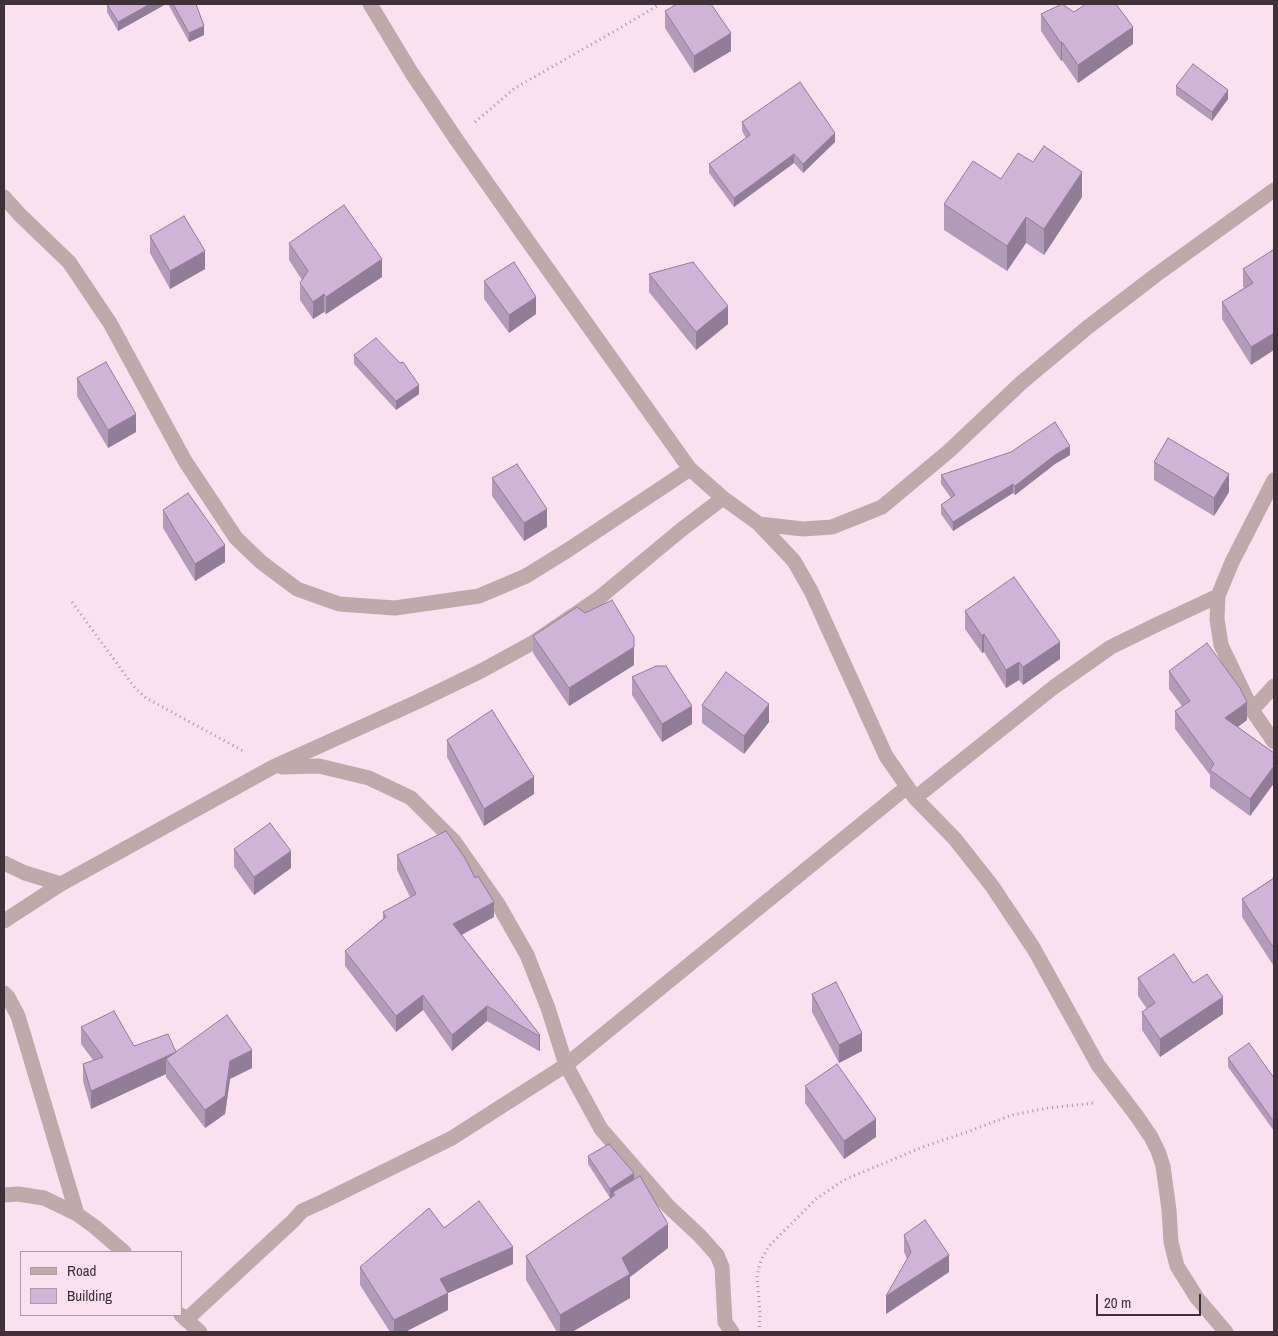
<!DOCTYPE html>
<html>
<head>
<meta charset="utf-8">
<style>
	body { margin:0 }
	#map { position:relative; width:1278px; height:1336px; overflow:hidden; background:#fbe1ef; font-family:"Archivo Narrow",sans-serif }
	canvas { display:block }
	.frame { position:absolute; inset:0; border:5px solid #3e3138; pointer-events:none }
	.legend { position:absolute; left:20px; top:1251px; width:162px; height:65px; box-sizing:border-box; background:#fbe1ef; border:1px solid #af9ba6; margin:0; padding:6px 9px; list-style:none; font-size:15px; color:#3e3138 }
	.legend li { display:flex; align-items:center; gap:10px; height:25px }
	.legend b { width:25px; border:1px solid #af9ba6 }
	.scale { position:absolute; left:1096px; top:1294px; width:105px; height:22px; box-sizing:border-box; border:2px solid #3e3138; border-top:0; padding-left:6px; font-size:15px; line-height:18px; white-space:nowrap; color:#3e3138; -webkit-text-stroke:4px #fbe1ef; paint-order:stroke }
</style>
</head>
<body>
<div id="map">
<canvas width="1278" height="1336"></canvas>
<div class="frame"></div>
<ul class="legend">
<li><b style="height:6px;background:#bfa9ab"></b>Road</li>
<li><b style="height:14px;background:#cfb4d7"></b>Building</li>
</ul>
<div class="scale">20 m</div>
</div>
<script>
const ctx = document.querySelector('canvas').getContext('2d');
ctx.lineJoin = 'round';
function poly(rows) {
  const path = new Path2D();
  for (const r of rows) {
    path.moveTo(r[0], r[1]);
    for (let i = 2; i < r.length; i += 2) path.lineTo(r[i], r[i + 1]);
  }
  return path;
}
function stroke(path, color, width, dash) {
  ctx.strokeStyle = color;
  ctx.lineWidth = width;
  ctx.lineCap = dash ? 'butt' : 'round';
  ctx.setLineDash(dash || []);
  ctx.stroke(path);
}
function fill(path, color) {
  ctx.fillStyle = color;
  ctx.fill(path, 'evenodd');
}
const path = poly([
	[475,122,515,88,620,28,660,4],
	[72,602,135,688,146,698,245,752],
	[759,1332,760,1315,757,1275,761,1260,769,1246,816,1199,844,1180,925,1146,967,1132,1012,1115,1048,1108,1094,1103]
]);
const minor = poly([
	[370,4,411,72,456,139,520,230,690,469,723,498,759,524,803,529,832,527,882,507,949,451,1021,383,1088,327,1156,275,1274,190],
	[4,197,20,215,69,262,110,323,185,461,236,538,261,562,297,589,339,604,395,608,479,596,526,576,568,550,690,469],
	[1274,480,1232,562,1218,596,1217,619,1221,645,1252,710,1274,742],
	[759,524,794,561,811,591,886,756,915,798,955,839,992,886,1034,949,1098,1065,1136,1115,1151,1137,1158,1151,1163,1166,1169,1210,1171,1242,1177,1266,1197,1298,1226,1332],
	[1252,710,1274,686],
	[282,767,319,766,369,778,411,798,454,841,498,904,527,955,548,1008,566,1065,601,1129,668,1206,700,1236,717,1255,722,1267,725,1322,732,1332],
	[915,798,1054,687,1111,647,1156,625,1218,596],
	[4,863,25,873,61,884],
	[4,921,61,884,273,767,419,701,481,671,534,642,599,598,681,530,723,498],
	[4,993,8,997,18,1016,77,1214],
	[4,1195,18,1194,44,1198,77,1214,95,1227,124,1252],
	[181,1315,200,1332],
	[186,1320,293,1221,302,1211,324,1201,452,1138,566,1065,907,787]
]);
const wall = poly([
	[107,4,166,4,118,31,107,12],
	[168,4,196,4,204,35,189,42],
	[665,11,731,51,694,73,665,28],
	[1074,12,1133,44,1078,83,1062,60,1061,61,1041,31,1041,14],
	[1176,86,1228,99,1212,121,1176,95],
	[742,122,835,142,803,173,794,163,734,207,709,173,709,164,746,138,742,131],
	[1001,179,1082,197,1044,255,1026,243,1007,271,944,230,944,204],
	[150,236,205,269,170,289,150,253],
	[289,243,382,277,326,314,324,312,313,319,300,300,300,283,302,280,289,260],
	[1274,251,1251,365,1222,319,1222,302,1244,288,1243,286,1243,269],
	[649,274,728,324,696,350,649,292],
	[484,281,536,314,509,333,484,299],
	[354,355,419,394,396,410,354,364],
	[77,378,136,432,108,448,77,396],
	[1070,455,1055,464,1015,495,1013,493,953,531,941,514,941,505,951,498,941,484,941,475],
	[1154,462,1229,492,1214,516,1154,480],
	[492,478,547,527,524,541,492,496],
	[163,510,225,562,195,581,163,528],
	[965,611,1060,659,1023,685,1019,680,1006,688,984,652,982,653,965,629],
	[533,636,634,665,569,706,533,653],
	[1169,671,1247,720,1238,727,1274,753,1274,783,1250,816,1210,787,1210,775,1175,729,1175,711,1182,706,1169,689],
	[632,677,692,724,662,742,632,695],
	[702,705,769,722,744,754,702,723],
	[447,740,534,794,484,826,447,757],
	[234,849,291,868,254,895,234,867],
	[397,855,494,917,462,935,540,1035,540,1050,539,1051,487,1021,452,1051,423,1010,396,1032,345,966,345,951,383,919,383,912,410,897,397,870],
	[1274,878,1273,965,1242,917,1242,899],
	[1138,978,1193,983,1223,1014,1160,1057,1142,1030,1142,1012,1147,1009,1138,996],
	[812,994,862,1051,839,1063,812,1012],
	[81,1027,134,1046,176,1052,252,1068,230,1079,225,1114,205,1128,166,1077,166,1074,91,1109,83,1081,83,1064,93,1060,81,1044],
	[1228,1058,1274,1078,1274,1131,1228,1067],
	[805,1086,876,1137,844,1159,805,1103],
	[588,1156,634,1179,668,1248,630,1277,630,1298,572,1332,557,1332,526,1280,526,1256,613,1197,610,1198,588,1164],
	[444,1228,513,1264,448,1293,448,1310,405,1332,390,1332,360,1285,360,1267],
	[904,1235,949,1272,886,1314,907,1259,904,1252]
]);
const shadedWall = poly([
	[150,4,166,4,118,31,118,22],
	[204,26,204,35,189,42,189,33],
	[1133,27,1133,44,1078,83,1078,65],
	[731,33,731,51,694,73,694,56],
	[1062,42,1062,60,1061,61,1061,43],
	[1228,90,1228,99,1212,121,1212,112],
	[835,133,835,142,803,173,803,164],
	[794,154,794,163,734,207,734,198],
	[1082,172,1082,197,1044,255,1044,229],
	[1026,217,1026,243,1007,271,1007,246],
	[205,251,205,269,170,289,170,271],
	[382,259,382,277,326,314,326,297],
	[324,294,324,312,313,319,313,302],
	[536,297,536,314,509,333,509,315],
	[728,306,728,324,696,350,696,332],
	[1274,333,1274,350,1251,365,1251,347],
	[419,385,419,394,396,410,396,401],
	[136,414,136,432,108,448,108,430],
	[1070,446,1070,455,1055,464,1015,495,1015,486,1055,455],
	[1229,474,1229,492,1214,516,1214,498],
	[1013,484,1013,493,953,531,953,522],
	[547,509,547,527,524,541,524,523],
	[225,545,225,562,195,581,195,564],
	[984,634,984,652,982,653,982,636],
	[1060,642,1060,659,1023,685,1023,667],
	[634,647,634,665,569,706,569,688],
	[1019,662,1019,680,1006,688,1006,670],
	[1247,702,1247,720,1225,736,1225,718],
	[769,704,769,722,744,754,744,736],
	[692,706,692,724,662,742,662,724],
	[1274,766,1274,783,1250,816,1250,799],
	[534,777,534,794,484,826,484,809],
	[291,851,291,868,254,895,254,877],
	[494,902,494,917,453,939,453,924],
	[1274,946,1274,964,1273,965,1273,947],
	[423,995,423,1010,396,1032,396,1016],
	[1223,997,1223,1014,1160,1057,1160,1039],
	[487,1006,487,1021,452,1051,452,1035],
	[862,1033,862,1051,839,1063,839,1045],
	[540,1035,540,1050,539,1051,539,1036],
	[252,1050,252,1068,230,1079,225,1114,205,1128,205,1110,230,1061],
	[176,1052,166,1059,166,1074,91,1109,91,1091],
	[876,1119,876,1137,844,1159,844,1141],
	[634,1173,634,1182,613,1192,613,1196,610,1198,610,1189],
	[668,1224,668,1248,630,1277,630,1298,572,1332,560,1332,560,1315,622,1258],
	[513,1247,513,1264,448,1293,448,1310,405,1332,394,1332,394,1320,440,1279],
	[949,1255,949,1272,886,1314,886,1296]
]);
const building = poly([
	[107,4,150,4,118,22,107,4],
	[173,4,196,4,204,26,189,33,173,4],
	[677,4,711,4,731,33,694,56,665,11,677,4],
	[1062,4,1074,12,1086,4,1116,4,1133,27,1078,65,1062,42,1061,43,1041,14,1062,4],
	[1193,64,1228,90,1212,112,1176,86,1193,64],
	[800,82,835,133,803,164,794,154,734,198,709,164,750,135,742,122,800,82],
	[1044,146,1082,172,1044,229,1026,217,1007,246,944,204,973,161,1001,179,1018,153,1033,162,1044,146],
	[344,205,382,259,326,297,324,294,313,302,300,283,308,271,289,243,344,205],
	[184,216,205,251,170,271,150,236,184,216],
	[1273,250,1274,251,1274,333,1251,347,1222,302,1253,283,1243,269,1273,250],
	[514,262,536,297,509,315,484,281,514,262],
	[693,262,728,306,696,332,649,274,693,262],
	[376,338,400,363,403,362,419,385,396,401,354,355,376,338],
	[106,362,136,414,108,430,77,378,106,362],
	[1055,422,1070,446,1055,455,1015,486,1013,484,953,522,941,505,955,495,941,475,1011,452,1055,422],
	[1168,438,1229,474,1214,498,1154,462,1168,438],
	[517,464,547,509,524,523,492,478,517,464],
	[188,493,225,545,195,564,163,510,188,493],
	[1014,577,1060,642,1023,667,1019,662,1006,670,984,634,982,636,965,611,1014,577],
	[612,600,634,637,634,647,569,688,533,636,577,607,585,613,612,600],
	[1207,643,1240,688,1247,702,1225,718,1274,753,1274,766,1250,799,1210,770,1214,764,1175,711,1190,701,1169,671,1207,643],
	[656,666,666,666,692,706,662,724,632,677,656,666],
	[726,672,769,704,744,736,702,705,726,672],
	[492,710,534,777,484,809,447,740,492,710],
	[270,823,291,851,254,877,234,849,270,823],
	[446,831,465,858,475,878,478,876,494,902,453,924,540,1035,539,1036,487,1006,452,1035,423,995,396,1016,345,951,386,917,383,912,416,894,397,855,446,831],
	[1274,878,1274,946,1273,947,1242,899,1274,878],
	[1174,954,1193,983,1207,974,1223,997,1160,1039,1142,1012,1155,1003,1138,978,1174,954],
	[836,982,862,1033,839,1045,812,994,836,982],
	[114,1011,134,1046,168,1034,176,1052,91,1091,83,1064,103,1057,81,1027,114,1011],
	[227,1015,252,1050,230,1061,225,1096,205,1110,166,1059,227,1015],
	[1249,1043,1274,1078,1274,1122,1228,1058,1249,1043],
	[837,1064,876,1119,844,1141,805,1086,837,1064],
	[609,1144,634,1173,610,1189,588,1156,609,1144],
	[640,1176,668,1224,622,1258,630,1274,560,1315,526,1256,615,1195,613,1192,640,1176],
	[479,1201,513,1247,440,1279,448,1293,394,1320,360,1267,429,1208,444,1228,479,1201],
	[925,1220,949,1255,886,1296,911,1252,904,1235,925,1220]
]);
stroke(path, '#a8939e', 3, [1, 4]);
stroke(minor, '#bfa9ab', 15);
fill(wall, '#b29bb9');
fill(shadedWall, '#917e96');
fill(building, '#cfb4d7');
stroke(building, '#917e96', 1);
</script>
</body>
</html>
